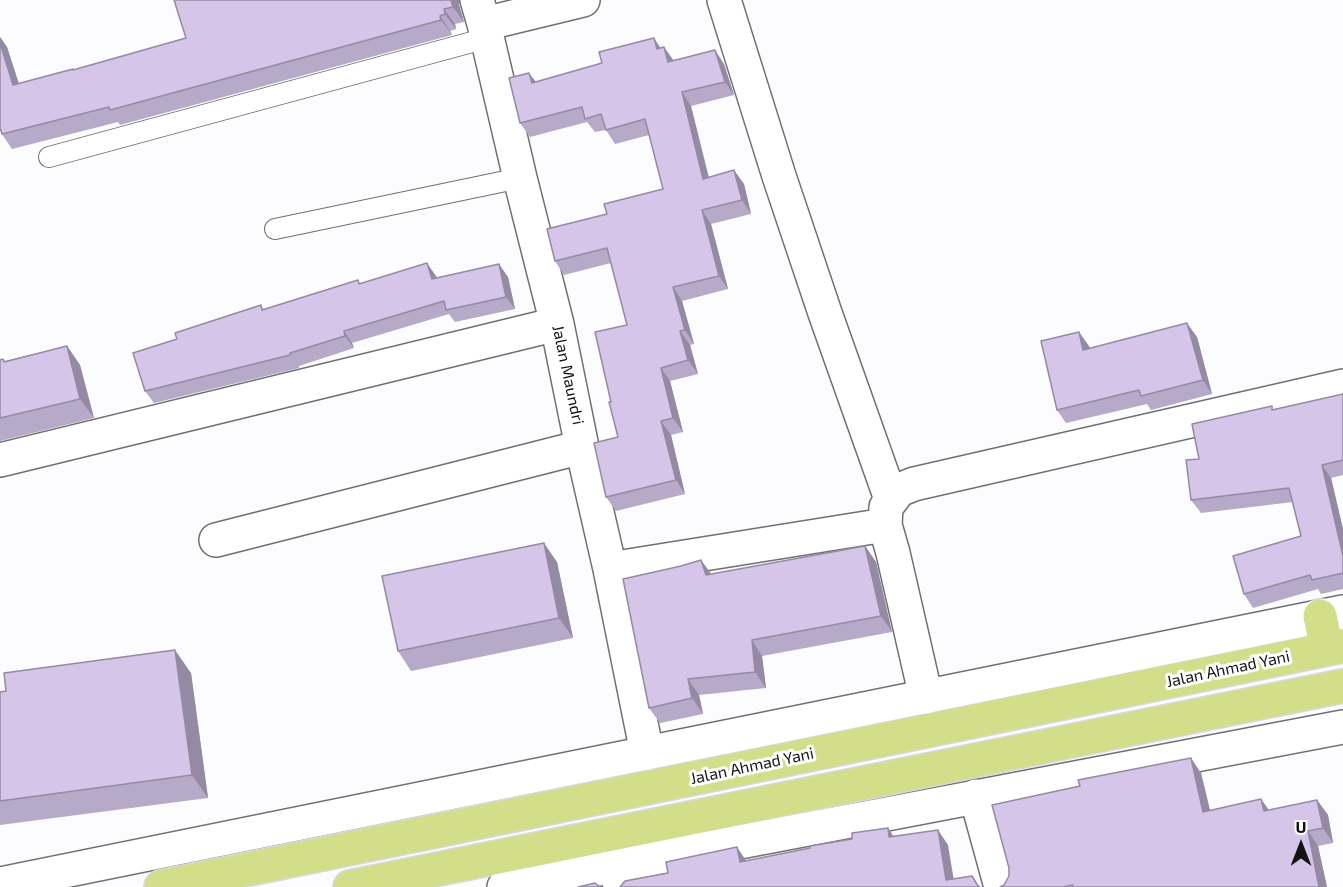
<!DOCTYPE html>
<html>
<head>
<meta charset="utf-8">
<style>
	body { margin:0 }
	#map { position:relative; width:1343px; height:887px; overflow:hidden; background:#fcfbfe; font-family:"Exo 2",sans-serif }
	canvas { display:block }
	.north { position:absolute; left:1271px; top:815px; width:60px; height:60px; -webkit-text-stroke:4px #fff; paint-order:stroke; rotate:0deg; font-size:16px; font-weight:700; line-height:24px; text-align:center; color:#141314 }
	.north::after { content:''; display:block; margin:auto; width:21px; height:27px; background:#141314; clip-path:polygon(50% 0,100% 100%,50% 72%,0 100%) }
</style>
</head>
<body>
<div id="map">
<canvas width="1343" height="887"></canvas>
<div class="north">U</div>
</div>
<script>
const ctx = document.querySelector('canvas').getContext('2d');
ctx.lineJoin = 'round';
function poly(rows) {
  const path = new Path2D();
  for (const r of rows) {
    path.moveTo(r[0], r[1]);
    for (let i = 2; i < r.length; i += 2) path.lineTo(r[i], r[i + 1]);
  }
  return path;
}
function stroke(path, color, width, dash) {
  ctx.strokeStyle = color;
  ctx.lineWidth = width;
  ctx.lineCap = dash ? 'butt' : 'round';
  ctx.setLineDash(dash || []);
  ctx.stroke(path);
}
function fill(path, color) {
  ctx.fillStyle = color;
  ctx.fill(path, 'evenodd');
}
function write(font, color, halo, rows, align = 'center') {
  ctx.font = font + ' "Exo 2",sans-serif';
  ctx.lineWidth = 6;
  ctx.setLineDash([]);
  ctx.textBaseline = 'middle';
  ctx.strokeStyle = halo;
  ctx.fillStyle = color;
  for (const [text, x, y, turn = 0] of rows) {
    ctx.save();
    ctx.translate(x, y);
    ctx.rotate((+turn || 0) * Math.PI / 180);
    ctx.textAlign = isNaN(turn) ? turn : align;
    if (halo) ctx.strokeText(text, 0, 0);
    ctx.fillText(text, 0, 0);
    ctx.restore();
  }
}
const service = poly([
	[49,157,487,38],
	[275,229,520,178]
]);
const minor = poly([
	[477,0,484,24,520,178,557,324,582,447,610,569,647,753],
	[724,0,779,176,825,313,891,499],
	[484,24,583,0],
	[0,460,557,324],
	[216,540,582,447],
	[610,569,885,525],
	[926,697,893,553,885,525,886,507,899,490,914,484,1343,386],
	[976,796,1001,887],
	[616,865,620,887]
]);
const tertiary = poly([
	[0,884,1343,612],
	[504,887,1343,727]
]);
const trunk = poly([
	[1320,616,1327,649],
	[161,887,1343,646],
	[350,887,1343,686]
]);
const wall = poly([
	[174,0,459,0,459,5,464,22,455,24,456,29,450,31,452,35,120,125,118,122,12,149,2,134,0,128,0,37,7,47,19,84,74,70,186,38],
	[661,48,673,60,724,64,734,95,691,106,709,177,744,184,751,214,711,224,728,289,682,301,694,344,690,345,698,374,670,381,683,432,671,435,685,494,616,511,606,497,618,437,611,402,627,325,611,263,564,275,555,261,607,214,663,189,649,135,615,144,606,130,595,132,587,122,530,137,520,123,536,82],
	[436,276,437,278,508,277,515,309,455,322,449,314,352,343,354,348,299,366,299,368,154,403,145,391,177,339,261,305,264,310,358,280,360,284],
	[1197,337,1212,394,1151,410,1147,404,1066,423,1057,410,1089,346,1090,349],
	[67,346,80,365,94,418,0,441,0,360,3,359,5,361],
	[1343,394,1343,475,1331,478,1343,529,1343,589,1321,594,1318,589,1253,608,1244,594,1301,536,1293,502,1201,513,1191,500,1199,459,1274,409],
	[865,546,876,562,892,632,762,656,766,688,699,695,703,714,660,723,649,708,681,566,701,560,711,575],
	[557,562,573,638,411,671,398,651],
	[191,673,208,798,0,825,0,692],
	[1201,773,1210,811,1261,799,1269,810,1317,800,1328,815,1333,843,1318,846,1327,887,1000,887]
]);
const shadedWall = poly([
	[451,0,459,0,459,5,464,22,453,7],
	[444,9,455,24,456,29,445,14],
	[440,16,450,31,452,35,441,20],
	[0,37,7,47,24,100,13,85,0,43],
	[654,38,663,52,657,49],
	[664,47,674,61,668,62],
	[715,50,724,64,734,95,725,82],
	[529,73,539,86,532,83],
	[682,92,691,106,712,192,703,179],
	[734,170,744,184,751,214,742,200],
	[702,210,711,224,728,289,719,276],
	[427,263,436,276,441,291,432,279],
	[499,264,508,277,515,309,506,297],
	[673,287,682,301,694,344,685,330],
	[1187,323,1197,337,1212,394,1203,380],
	[344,331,352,343,354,348,345,336],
	[680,331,690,345,698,374,688,360],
	[1079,332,1089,346,1093,364,1083,350],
	[67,346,80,365,94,418,80,399],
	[661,368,670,381,683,432,673,418],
	[661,421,671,435,685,494,676,480],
	[1322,465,1331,478,1343,529,1343,556],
	[544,543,557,562,573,638,559,618],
	[865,546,876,562,892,632,881,616],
	[701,560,712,575,706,575],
	[752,640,762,656,766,688,755,672],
	[175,650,191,673,208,798,192,775],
	[688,679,699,695,703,714,692,698],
	[1191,758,1201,773,1214,827,1203,812],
	[1261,799,1271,814,1264,811],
	[1317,800,1328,815,1333,843,1323,828],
	[888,828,898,843,889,837],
	[938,830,948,845,955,887,946,880],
	[1308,831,1318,846,1327,887,1319,887],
	[737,847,747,862,740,862]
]);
const building = poly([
	[174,0,451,0,453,7,444,9,445,14,440,16,441,20,110,110,109,107,2,134,0,128,0,43,13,85,73,69,73,70,186,38,174,0],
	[654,38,657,49,664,47,668,62,715,50,725,82,682,92,703,179,734,170,742,200,702,210,719,276,673,287,685,330,680,331,688,360,661,368,673,418,661,421,676,480,606,497,594,443,618,437,609,402,611,402,595,332,627,325,607,248,555,261,547,229,607,214,604,204,663,189,645,119,606,130,601,114,585,119,582,107,520,123,509,78,529,73,532,83,602,63,599,52,654,38],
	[427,263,432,279,499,264,506,297,446,310,444,301,344,331,345,336,290,353,290,355,145,391,133,353,177,339,175,333,261,305,262,310,358,280,359,284,427,263],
	[1187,323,1203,380,1141,396,1139,390,1057,410,1041,341,1079,332,1083,350,1187,323],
	[67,346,80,399,0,418,0,360,3,359,4,362,67,346],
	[1343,394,1343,460,1322,465,1343,556,1343,573,1312,580,1310,575,1244,594,1233,556,1301,536,1289,488,1191,500,1186,460,1199,459,1192,424,1272,406,1272,410,1343,394],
	[544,543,559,618,398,651,382,576,544,543],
	[865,546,881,616,752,640,755,672,688,679,692,698,649,708,623,579,681,566,701,560,706,575,865,546],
	[175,650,192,775,0,801,0,692,6,691,4,673,175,650],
	[1191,758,1203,812,1261,799,1264,811,1317,800,1323,828,1308,831,1319,887,1073,887,1073,885,1063,887,1000,887,1004,885,1009,876,1009,868,992,805,1080,786,1078,780,1191,758],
	[888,828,889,837,938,830,946,880,972,876,978,886,980,887,620,887,625,881,668,873,666,862,737,847,740,862,810,848,810,846,852,839,852,833,888,828],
	[595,883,600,887,578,887,595,883]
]);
const streetNames = [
	["Jalan Maundri",568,375,78],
	["Jalan Ahmad Yani",1228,669,-12],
	["Jalan Ahmad Yani",752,766,-12]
];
stroke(service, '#706f72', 22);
stroke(minor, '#706f72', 36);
stroke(tertiary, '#706f72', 36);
stroke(trunk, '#d9d9d9', 36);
stroke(service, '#fff', 20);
stroke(minor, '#fff', 33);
stroke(tertiary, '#fff', 33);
stroke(trunk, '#d2de8a', 33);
fill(wall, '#b7a9c8');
fill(shadedWall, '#958aa3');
fill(building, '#d5c5e9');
stroke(building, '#958aa3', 1.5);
write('16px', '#141314', '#fff', streetNames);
</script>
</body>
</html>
